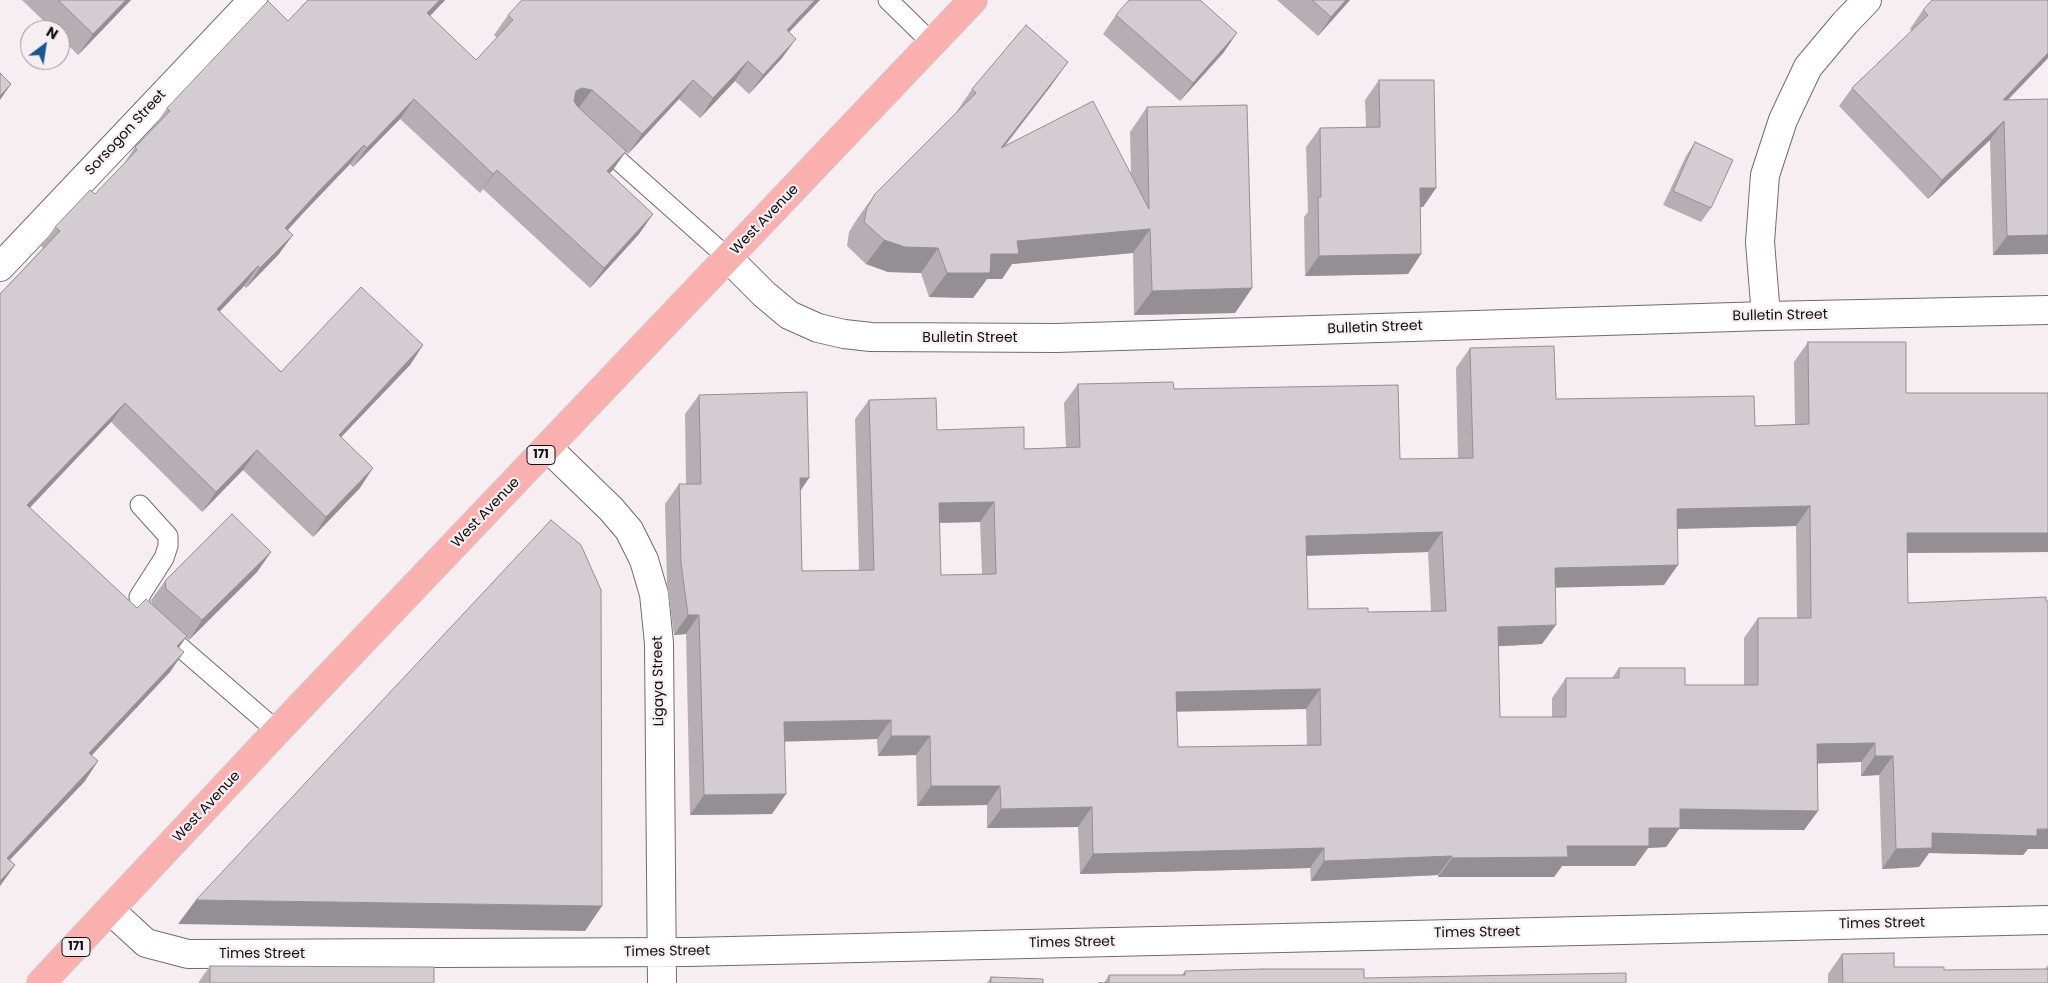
<!DOCTYPE html>
<html>
<head>
<meta charset="utf-8">
<style>
	body { margin:0 }
	#map { position:relative; width:2048px; height:983px; overflow:hidden; background:#f7eef1; font-family:Poppins,sans-serif }
	canvas { display:block }
	.north { position:absolute; left:20px; top:20px; width:50px; height:50px; box-sizing:border-box; background:#f7eef1; border:1px solid #9b9497; border-radius:50%; rotate:31deg; font-size:14px; font-weight:700; line-height:20px; text-align:center; color:#110e0f }
	.north::after { content:''; display:block; margin:auto; width:18px; height:22px; background:#17598f; clip-path:polygon(50% 0,100% 100%,50% 72%,0 100%) }
</style>
</head>
<body>
<div id="map">
<canvas width="2048" height="983"></canvas>
<div class="north">N</div>
</div>
<script>
const ctx = document.querySelector('canvas').getContext('2d');
ctx.lineJoin = 'round';
function poly(rows) {
  const path = new Path2D();
  for (const r of rows) {
    path.moveTo(r[0], r[1]);
    for (let i = 2; i < r.length; i += 2) path.lineTo(r[i], r[i + 1]);
  }
  return path;
}
function stroke(path, color, width, dash) {
  ctx.strokeStyle = color;
  ctx.lineWidth = width;
  ctx.lineCap = dash ? 'butt' : 'round';
  ctx.setLineDash(dash || []);
  ctx.stroke(path);
}
function fill(path, color) {
  ctx.fillStyle = color;
  ctx.fill(path, 'evenodd');
}
function write(font, color, halo, rows, align = 'center') {
  ctx.font = font + ' Poppins,sans-serif';
  ctx.lineWidth = 4.5;
  ctx.setLineDash([]);
  ctx.textBaseline = 'middle';
  ctx.strokeStyle = halo;
  ctx.fillStyle = color;
  for (const [text, x, y, turn = 0] of rows) {
    ctx.save();
    ctx.translate(x, y);
    ctx.rotate((+turn || 0) * Math.PI / 180);
    ctx.textAlign = isNaN(turn) ? turn : align;
    if (halo) ctx.strokeText(text, 0, 0);
    ctx.fillText(text, 0, 0);
    ctx.restore();
  }
}
const lane = poly([
	[888,0,932,43],
	[600,144,728,258],
	[140,505,168,536,168,546,164,558,139,597,142,614,277,731]
]);
const street = poly([
	[728,258,764,294,789,315,818,328,844,334,871,337,1056,338,1766,316,2048,310],
	[0,267,253,0],
	[1766,316,1760,242,1765,175,1783,120,1808,67,1845,23,1867,0],
	[548,448,611,509,629,530,644,560,654,594,659,643,662,983],
	[110,910,146,943,188,954,688,952,2048,920]
]);
const primary = poly([
	[41,983,277,731,973,0]
]);
const wall = poly([
	[22,0,131,0,78,55,60,37,60,30,53,30],
	[308,0,445,0,430,16,476,60,497,38,494,35,508,15,789,32,782,58,749,94,735,81,700,118,679,99,628,154,626,152,609,174,653,214,639,234,590,288,483,189,480,193,400,119,353,167,350,164,305,211,288,230,279,254,246,288,244,286,219,312,281,372,423,345,410,365,341,437,360,488,313,537,243,470,202,512,111,422,30,508,137,608,152,604,151,600,165,581,271,552,257,572,189,640,186,637,179,647,170,672,92,755,85,781,10,860,15,865,0,886,0,294,43,248,41,246,55,227,95,194,123,165,135,147,153,128,167,108,288,21],
	[1277,0,1350,0,1318,36],
	[2048,0,2048,58,2008,100,2048,254,1993,255,1990,140,1928,199,1839,106,1852,88,1912,31,1910,29,1923,10],
	[1116,15,1224,52,1180,101,1103,34],
	[1068,62,1050,87,1005,146,1131,173,1130,132,1147,107,1252,288,1235,313,1134,315,1133,253,1012,264,1002,279,987,279,973,298,929,297,921,273,888,272,866,264,847,246,849,232,857,219,875,194,955,114,972,89],
	[1379,80,1436,188,1423,207,1420,207,1421,254,1408,274,1305,276,1304,217,1308,212,1306,147,1320,128,1366,127,1365,100],
	[1695,142,1711,208,1701,222,1663,205,1686,156],
	[1808,342,1906,393,2048,552,1907,553,1908,603,2028,849,2023,855,1929,853,1919,867,1882,869,1879,775,1861,776,1861,762,1818,763,1818,811,1804,830,1679,829,1666,847,1648,848,1635,866,1562,866,1554,877,1438,877,1438,875,1311,881,1310,868,1080,874,1078,827,987,828,987,805,917,806,916,755,878,756,877,739,785,741,772,814,690,815,686,634,674,635,667,583,665,504,679,484,686,484,685,414,699,395,809,478,800,491,802,571,859,570,855,419,869,400,937,430,1024,449,1066,448,1064,403,1078,384,1174,389,1400,459,1458,458,1456,368,1470,348,1556,399,1755,426,1795,424,1794,362],
	[980,522,982,574,941,575,939,523],
	[1796,526,1797,618,1758,618,1744,638,1744,685,1685,685,1619,668,1612,678,1566,678,1552,698,1552,717,1500,717,1498,646,1542,644,1555,587,1664,585,1677,529],
	[1428,552,1431,611,1368,612,1308,609,1306,556],
	[1306,709,1307,745,1178,747,1177,711],
	[1842,954,1894,967,1944,970,2045,969,2048,965,2048,983,1828,983,1828,974],
	[210,966,434,983,198,983],
	[1185,971,1364,978,1104,983,1109,975,1182,975],
	[991,977,1043,983,987,983]
]);
const shadedWall = poly([
	[126,0,131,0,78,55,93,34],
	[440,0,445,0,414,33,427,13],
	[815,0,820,0,773,49,787,30],
	[1346,0,1350,0,1318,36,1331,17],
	[1237,33,1224,52,1180,101,1193,83],
	[796,39,782,58,749,94,763,75],
	[2048,53,2048,58,1990,118,2003,100],
	[748,61,735,81,700,118,713,98],
	[1068,62,1050,87,984,172,1001,148],
	[693,80,679,99,628,154,642,134],
	[11,84,0,100,0,96],
	[582,88,592,90,578,109,568,107,576,91],
	[414,99,400,119,353,167,367,148],
	[2004,121,1990,140,1928,199,1942,180],
	[364,145,350,164,305,211,272,247,285,228,319,191],
	[626,151,613,170,593,191,607,171],
	[497,170,483,189,480,193,493,174],
	[1420,188,1436,188,1423,207,1406,208],
	[653,214,639,234,590,288,604,268],
	[1150,229,1133,253,1012,264,1002,279,987,279,973,298,929,297,947,273,991,254,1017,241],
	[293,235,279,254,246,288,260,268],
	[2048,235,2048,254,1993,255,2007,236],
	[884,240,938,248,921,273,888,272,866,264],
	[1421,254,1408,274,1305,276,1319,256],
	[258,266,244,286,203,329,217,309],
	[1252,288,1235,313,1134,315,1152,291],
	[423,345,410,365,325,454,339,435],
	[125,403,111,422,13,525,27,505],
	[257,450,243,470,202,512,216,492],
	[373,468,360,488,313,537,326,517],
	[800,478,809,478,796,497],
	[994,502,980,522,925,523,939,503],
	[1810,506,1796,526,1663,529,1677,509],
	[1442,532,1428,552,1292,556,1306,536],
	[1907,533,2048,533,2048,552,1893,553],
	[271,552,257,572,189,640,202,620],
	[1678,565,1664,585,1542,588,1555,568],
	[688,615,699,615,686,634,674,635],
	[1556,625,1542,644,1484,647,1498,627],
	[187,636,173,656,177,646],
	[184,652,170,672,76,772,89,753],
	[1320,689,1306,709,1163,712,1176,692],
	[891,720,877,739,771,742,784,722],
	[891,736,930,736,916,755,878,756],
	[1875,743,1861,762,1804,764,1817,744],
	[1875,756,1893,756,1879,775,1861,776],
	[98,761,85,781,0,870,7,858],
	[931,786,1000,786,987,805,917,806],
	[786,794,772,814,690,815,704,795],
	[1092,807,1078,827,987,828,1001,809],
	[1680,809,1818,811,1804,830,1679,829,1666,847,1648,848,1635,866,1562,866,1554,877,1438,877,1452,858,1567,846,1649,828],
	[2048,829,2048,849,2028,849,2023,855,1929,853,1919,867,1882,869,1896,849,1932,833],
	[1324,848,1310,868,1080,874,1093,854],
	[1452,856,1438,875,1311,881,1324,861],
	[15,865,0,886,0,881],
	[196,900,602,906,585,931,178,924]
]);
const building = poly([
	[58,0,126,0,93,34,58,0],
	[308,0,440,0,427,13,476,60,513,20,508,15,522,0,815,0,787,30,796,39,763,75,748,61,713,98,693,80,642,134,592,90,582,88,576,91,574,101,577,106,626,151,607,171,653,214,604,268,497,170,493,174,414,99,367,148,364,145,319,191,285,228,293,235,260,268,258,266,217,309,281,372,361,287,423,345,339,435,373,468,326,517,257,450,216,492,125,403,27,505,137,608,146,599,187,636,177,646,184,652,89,753,98,761,7,858,15,865,0,881,0,294,60,231,55,227,90,190,95,194,137,150,135,147,170,111,167,108,268,1,288,21,308,0],
	[1129,0,1200,0,1237,33,1193,83,1116,15,1129,0],
	[1312,0,1346,0,1331,17,1312,0],
	[1932,0,2048,0,2048,53,2003,100,2048,99,2048,235,2007,236,2004,121,1942,180,1852,88,1928,15,1923,10,1932,0],
	[1026,25,1068,62,1001,148,1093,101,1149,209,1147,107,1247,105,1252,288,1152,291,1150,229,1017,241,1019,254,991,254,990,273,947,273,938,248,905,247,884,240,864,222,867,208,875,194,976,93,972,89,1026,25],
	[0,73,11,84,0,96,0,73],
	[1379,80,1434,80,1436,188,1420,188,1421,254,1319,256,1318,197,1321,197,1320,128,1380,127,1379,80],
	[1695,142,1733,160,1711,208,1673,191,1695,142],
	[1808,342,1906,342,1906,393,2048,393,2048,533,1907,533,1908,603,2046,597,2046,601,2048,601,2048,829,2037,829,2037,836,1932,833,1932,848,1896,849,1893,756,1875,756,1875,743,1817,744,1818,811,1680,809,1680,828,1649,828,1649,846,1567,846,1568,857,1452,858,1452,856,1324,861,1324,848,1093,854,1092,807,1001,809,1000,786,931,786,930,736,891,736,891,720,784,722,786,794,704,795,699,615,688,615,681,563,679,484,701,484,699,395,807,392,809,478,800,478,802,571,874,570,869,400,936,398,937,430,1024,427,1024,449,1080,447,1078,384,1173,382,1174,389,1398,385,1400,459,1473,458,1470,348,1554,346,1556,399,1754,396,1755,426,1809,424,1808,342],
	[994,502,996,574,941,575,939,503,994,502],
	[1810,506,1811,618,1758,618,1758,685,1685,685,1685,668,1619,668,1619,678,1566,678,1566,717,1500,717,1498,627,1556,625,1555,568,1678,565,1677,509,1810,506],
	[1442,532,1446,611,1368,612,1368,608,1308,609,1306,536,1442,532],
	[1320,689,1321,745,1178,747,1176,692,1320,689],
	[232,514,271,552,202,620,166,589,165,581,232,514],
	[551,520,581,545,601,590,602,906,196,900,551,520],
	[1894,953,1894,967,1944,967,1944,970,2048,969,2048,983,1843,983,1842,954,1894,953],
	[210,966,434,967,434,983,210,983,210,966],
	[1263,969,1364,969,1364,978,1626,973,1626,983,1098,983,1109,983,1109,975,1185,975,1185,971,1263,969],
	[991,977,1043,979,1043,983,991,983,991,977]
]);
const shields = [
	[541,455,28],
	[76,947,28]
];
const shieldNames = [
	["171",541,455],
	["171",76,947]
];
const streetNames = [
	["Sorsogon Street",126,133,-47],
	["West Avenue",765,220,-46],
	["Bulletin Street",1780,316,-1],
	["Bulletin Street",1375,328,-2],
	["Bulletin Street",970,338],
	["West Avenue",486,513,-46],
	["Ligaya Street",659,681,-91],
	["West Avenue",207,807,-47],
	["Times Street",1882,924,-1],
	["Times Street",1477,933,-1],
	["Times Street",1072,943,-1],
	["Times Street",667,952,-1],
	["Times Street",262,954]
];
stroke(lane, '#726b6c', 21);
stroke(street, '#726b6c', 30);
stroke(primary, '#cfcfcf', 30);
stroke(lane, '#fff', 19);
stroke(street, '#fff', 28);
stroke(primary, '#fbb0b0', 28);
fill(wall, '#b5afb4');
fill(shadedWall, '#948f92');
fill(building, '#d3ccd1');
stroke(building, '#948f92', 1);
for (const [x, y, w] of shields) {
  const box = new Path2D();
  box.roundRect(x - w / 2, y - 9.5, w, 19, 4);
  ctx.fillStyle = '#f7eef1';
  ctx.fill(box);
  stroke(box, '#110e0f', 1);
}
write('bold 12px', '#110e0f', null, shieldNames);
write('14px', '#110e0f', '#f7eef1', streetNames);
</script>
</body>
</html>
